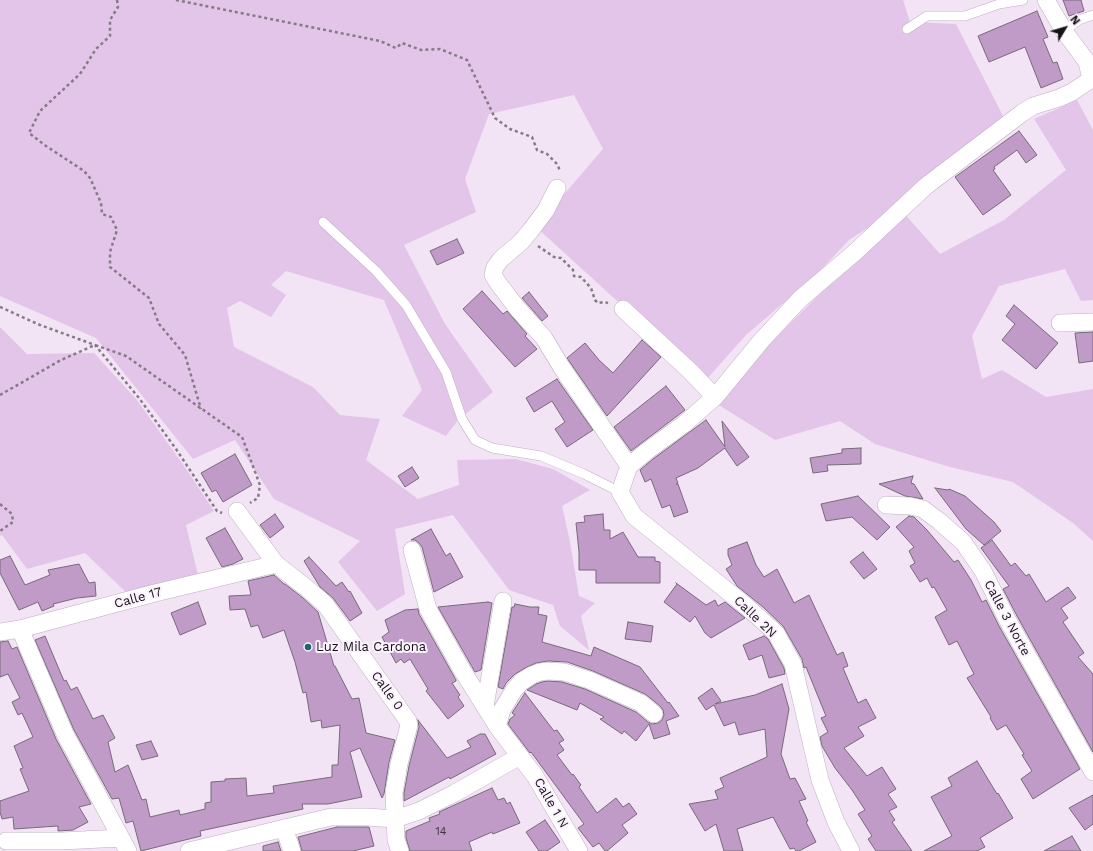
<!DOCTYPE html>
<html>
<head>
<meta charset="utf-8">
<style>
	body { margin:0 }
	#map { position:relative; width:1093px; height:851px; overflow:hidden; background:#f2e3f5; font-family:"Work Sans",sans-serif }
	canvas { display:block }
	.north { position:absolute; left:1045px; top:8px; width:40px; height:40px; -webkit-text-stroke:3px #fbf2fd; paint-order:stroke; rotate:52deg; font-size:11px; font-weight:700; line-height:16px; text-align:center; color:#171218 }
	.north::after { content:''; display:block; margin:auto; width:14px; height:18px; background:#171218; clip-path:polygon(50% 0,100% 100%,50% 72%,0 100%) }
</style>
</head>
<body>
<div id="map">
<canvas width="1093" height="851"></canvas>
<div class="north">N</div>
</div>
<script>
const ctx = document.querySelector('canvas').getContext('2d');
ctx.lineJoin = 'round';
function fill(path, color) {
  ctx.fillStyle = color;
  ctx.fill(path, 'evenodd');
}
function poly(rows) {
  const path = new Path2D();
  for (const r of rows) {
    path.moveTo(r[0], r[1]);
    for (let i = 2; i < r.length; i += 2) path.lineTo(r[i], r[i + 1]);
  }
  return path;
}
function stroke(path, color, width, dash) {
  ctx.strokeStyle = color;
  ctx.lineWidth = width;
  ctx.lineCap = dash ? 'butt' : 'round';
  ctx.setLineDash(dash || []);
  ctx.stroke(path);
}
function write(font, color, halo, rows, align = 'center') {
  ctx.font = font + ' "Work Sans",sans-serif';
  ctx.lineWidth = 4;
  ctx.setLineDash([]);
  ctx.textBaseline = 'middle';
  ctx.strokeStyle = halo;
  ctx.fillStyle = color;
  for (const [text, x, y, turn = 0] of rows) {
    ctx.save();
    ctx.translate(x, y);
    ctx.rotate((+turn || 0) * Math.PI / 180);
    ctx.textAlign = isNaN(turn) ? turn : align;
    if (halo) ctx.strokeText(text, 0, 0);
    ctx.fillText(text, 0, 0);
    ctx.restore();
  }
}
const green = poly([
	[0,0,903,0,910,22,956,24,1004,118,901,206,849,240,815,276,746,335,705,381,536,227,603,149,574,95,489,114,465,179,476,212,404,245,445,324,493,392,458,420,446,436,402,416,422,390,384,300,286,271,271,285,286,295,271,317,240,301,227,308,234,347,313,387,340,415,380,419,366,460,418,499,459,485,457,460,516,459,553,469,590,490,562,506,570,542,579,596,595,603,581,616,589,650,560,626,553,605,509,590,453,515,395,529,405,594,377,611,338,562,360,541,274,499,235,440,193,459,96,338,0,296],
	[1077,100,1093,130,1093,300,1081,301,1065,269,999,286,972,336,982,379,1002,370,1046,397,1093,389,1093,541,1073,523,1013,482,950,467,875,444,840,421,775,440,717,404,756,357,903,212,940,254,1004,220,1066,170,1034,119],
	[0,327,27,354,94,353,137,400,184,466,214,511,186,525,198,575,128,594,85,553,27,569,2,535,0,536]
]);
const building = poly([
	[1063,0,1081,0,1084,11,1069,16,1063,0],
	[1037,11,1048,37,1043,39,1053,63,1057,62,1063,79,1041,88,1025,47,989,62,978,36,1037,11],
	[1019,131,1037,155,1026,163,1017,150,994,167,995,169,993,170,1011,195,983,215,955,177,1019,131],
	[457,239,464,253,437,265,430,251,457,239],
	[482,291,503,314,507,311,527,334,525,336,537,349,515,367,463,309,482,291],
	[529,292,548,316,542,321,522,298,529,292],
	[1014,305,1058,343,1036,369,1002,340,1015,324,1006,316,1014,305],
	[1093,332,1093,361,1079,363,1075,333,1093,332],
	[642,340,661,357,607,416,567,358,585,343,599,360,613,373,642,340],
	[557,379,593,430,567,447,555,429,565,422,552,401,534,412,526,398,557,379],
	[666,386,685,410,631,451,614,427,666,386],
	[706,420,725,447,722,421,749,457,737,466,726,450,725,448,698,468,676,478,678,483,676,484,678,484,688,512,674,517,670,505,662,508,651,479,645,482,640,470,653,459,706,420],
	[861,448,861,464,827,465,828,471,813,473,810,458,842,453,842,449,861,448],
	[235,454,252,485,223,502,216,490,212,492,201,473,235,454],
	[412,467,419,478,405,487,398,476,412,467],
	[913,476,911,483,914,484,923,499,905,496,879,484,913,476],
	[935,488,948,490,949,489,965,496,994,522,1001,531,984,545,966,529,935,488],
	[858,496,890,527,877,540,852,517,826,521,821,504,858,496],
	[275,514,284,527,270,538,260,525,275,514],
	[603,514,604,530,610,530,610,539,623,532,638,557,655,557,655,561,660,562,660,583,596,583,596,570,579,570,579,552,576,523,585,522,584,516,603,514],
	[909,516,914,517,927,530,954,562,958,560,971,580,982,602,986,600,999,626,1080,769,1033,799,1021,779,1032,771,1022,755,1024,754,1006,725,997,730,990,718,991,717,967,678,974,674,957,641,949,645,935,617,947,610,934,587,932,588,927,578,920,582,910,566,915,563,909,551,914,547,896,527,909,516],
	[225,528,243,559,233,564,222,567,206,538,225,528],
	[431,529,446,556,450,553,463,577,434,592,422,547,419,543,415,540,411,540,431,529],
	[992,540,1011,566,1015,563,1026,576,1029,574,1046,602,1068,587,1076,598,1061,608,1068,618,1063,622,1084,653,1078,657,1093,674,1093,752,1017,616,1003,589,1009,586,981,548,992,540],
	[747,542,756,565,764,577,777,569,794,603,809,595,837,655,843,652,848,666,843,668,858,703,866,699,876,718,858,727,864,736,844,748,867,776,882,767,887,775,896,789,888,794,897,807,889,811,895,820,892,822,912,851,876,851,868,839,872,836,858,814,865,810,852,790,835,768,822,746,820,737,828,732,821,718,826,716,806,667,804,668,802,659,783,626,763,607,737,586,726,569,732,565,728,555,728,549,747,542],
	[863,552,877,569,864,579,850,562,863,552],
	[10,556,25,585,50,575,48,570,79,564,89,583,95,582,96,596,77,598,53,604,54,606,42,611,38,602,19,610,0,573,0,560,10,556],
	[309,557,336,586,342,582,349,592,350,591,362,613,350,621,333,598,320,587,304,561,309,557],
	[274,575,284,584,285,584,303,598,318,612,334,666,335,666,352,699,359,698,366,733,395,740,389,762,384,794,382,798,360,748,350,752,362,797,328,804,302,804,303,809,200,831,201,836,141,851,133,821,126,823,119,798,112,799,74,730,35,640,45,636,64,681,66,680,71,690,77,687,93,719,103,715,115,738,108,742,115,772,128,765,142,800,146,799,150,817,179,810,180,815,205,809,205,803,211,802,211,782,225,781,225,779,246,778,247,796,274,793,273,786,332,777,332,765,338,765,340,725,322,728,321,720,311,722,306,692,303,693,295,662,284,630,263,638,258,625,251,627,245,609,230,610,229,596,251,595,248,581,274,575],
	[676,583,706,605,715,600,718,606,725,602,745,618,711,638,705,633,695,616,690,622,664,602,677,584,676,583],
	[198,602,206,624,180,635,171,613,198,602],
	[488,602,492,603,481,670,475,672,438,607,488,602],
	[515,604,530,607,539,607,538,614,547,616,542,642,591,656,594,647,640,667,668,703,669,702,679,716,666,721,670,734,654,739,649,724,636,741,624,731,622,734,600,719,603,718,604,717,580,703,577,710,527,690,536,684,542,682,548,681,562,682,585,689,636,712,648,722,652,724,658,723,662,720,664,715,663,710,660,706,645,694,593,671,567,662,548,661,536,663,527,667,515,674,506,683,503,689,498,687,512,607,514,607,515,604],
	[418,609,419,614,456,680,456,681,452,683,460,695,458,697,464,706,448,719,426,691,428,689,410,659,404,663,401,659,396,663,382,637,389,632,385,620,405,610,418,609],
	[628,622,653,626,651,642,625,639,628,622],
	[764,636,768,639,784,668,785,674,769,678,762,655,749,660,743,645,764,636],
	[8,641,12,649,17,647,56,739,91,804,79,807,88,822,73,830,58,831,58,826,14,829,13,817,2,819,0,812,0,801,29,791,20,769,23,768,14,746,33,737,22,713,18,715,12,702,20,698,8,674,0,677,0,642,8,641],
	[782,684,789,709,781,754,790,779,795,778,806,799,799,801,808,821,806,822,816,842,799,851,796,851,794,848,790,849,773,817,737,829,743,851,724,851,716,824,705,831,689,804,718,799,715,791,724,787,720,778,767,757,765,729,739,735,735,722,724,726,714,705,706,710,698,698,712,688,721,701,715,704,755,695,782,684],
	[525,693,554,731,557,730,564,740,559,743,564,750,557,755,572,775,573,774,581,785,579,787,597,813,616,798,623,807,629,803,637,814,622,825,628,833,607,851,605,851,599,843,593,847,578,828,584,824,531,752,530,753,508,724,510,719,515,715,512,713,525,693],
	[418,720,447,758,471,747,467,741,480,734,485,734,496,754,450,779,449,777,404,801,404,793,409,766,419,727,418,720],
	[151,741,158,756,142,760,136,745,151,741],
	[977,761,997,794,998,793,1013,818,980,838,985,847,977,851,924,851,952,836,931,797,952,786,948,778,977,761],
	[492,788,498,800,504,798,507,804,510,802,520,823,493,834,492,832,469,842,472,851,410,851,406,838,406,831,430,821,429,818,440,814,439,812,492,788],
	[1093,795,1093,824,1085,830,1069,808,1093,795],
	[545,820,560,842,547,851,539,851,526,832,545,820],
	[337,827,369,827,374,846,353,851,302,851,298,837,337,827],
	[1072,836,1081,851,1044,851,1072,836],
	[278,842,281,851,263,851,263,846,278,842]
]);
const path = poly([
	[117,0,118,7,110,20,110,36,96,49,80,74,40,111,29,133,46,146,84,171,90,178,101,203,102,214,111,217,117,230,110,252,110,267,149,298,159,324,185,355,201,409],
	[176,0,380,41,396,48,402,43,421,50,440,49,467,60,495,118,510,129,532,137,537,150,547,154,558,165,560,172],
	[538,246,554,257,561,258,573,270,574,276,581,277,591,288,595,300,598,303,604,302,608,303],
	[0,307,40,325,95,345,139,398,176,449,217,511,222,513],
	[0,395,61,360,95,345,126,356,242,437,260,485,258,498,250,503],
	[0,504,12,514,13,522,0,531]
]);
const service = poly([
	[907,29,927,16,965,16,999,4,1023,0],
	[1064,31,1079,20,1093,15],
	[323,222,376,271,406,305,446,372,462,419,475,440,492,448,541,456,584,474,620,492]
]);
const minor = poly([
	[1046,0,1064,31,1087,62,1091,79],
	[557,188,546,210,531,230,521,242,501,259,495,267,493,275,498,283,517,308,544,338,562,368,629,466],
	[623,309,690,371,715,397],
	[1060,323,1093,322],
	[886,505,910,506,923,509,939,521,963,542,983,571,1008,621,1093,772],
	[237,511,276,564,309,590,325,604,408,721,409,725,399,764,394,792,396,840,400,851],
	[412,550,428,609,462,670,497,726,535,776,579,851],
	[20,629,65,734,128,851],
	[0,632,20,629,155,593,276,564],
	[485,706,503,601],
	[497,726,502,710,514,690,521,682,532,675,540,672,548,671,564,672,589,680,641,703,654,714],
	[284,828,292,851],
	[6,841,62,841,121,838],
	[189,851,331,817,367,817,395,819,419,811,455,793,520,756],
	[851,851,836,822,820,780,793,664,776,633,746,606,634,516,620,492,629,466,647,451,684,424,715,397,761,341,800,299,854,253,926,186,1022,113,1033,106,1059,98,1072,92,1093,78]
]);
const markers = [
	[308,647,4,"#1a686b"]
];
const numberNames = [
	["14",441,832]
];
const streetNames = [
	["Calle 17",138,598,-15],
	["Calle 2N",755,617,44],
	["Calle 3 Norte",1007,618,62],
	["Calle 0",387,691,54],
	["Calle 1 N",551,803,60]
];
const poiNames = [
	["Luz Mila Cardona",316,647]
];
fill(green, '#e2c5e8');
fill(building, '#c09bc7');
stroke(building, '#776a7a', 1);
stroke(service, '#beafc0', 10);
stroke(minor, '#beafc0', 18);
stroke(path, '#857b87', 2.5, [3, 3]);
stroke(service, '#fff', 9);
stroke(minor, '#fff', 17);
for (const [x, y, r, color] of markers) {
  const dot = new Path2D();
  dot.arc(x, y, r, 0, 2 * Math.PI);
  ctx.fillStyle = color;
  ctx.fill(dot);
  stroke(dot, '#fbf2fd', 1.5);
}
write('11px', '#413444', null, numberNames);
write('13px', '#171218', '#fbf2fd', streetNames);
write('13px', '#171218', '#fbf2fd', poiNames, 'left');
</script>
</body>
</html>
